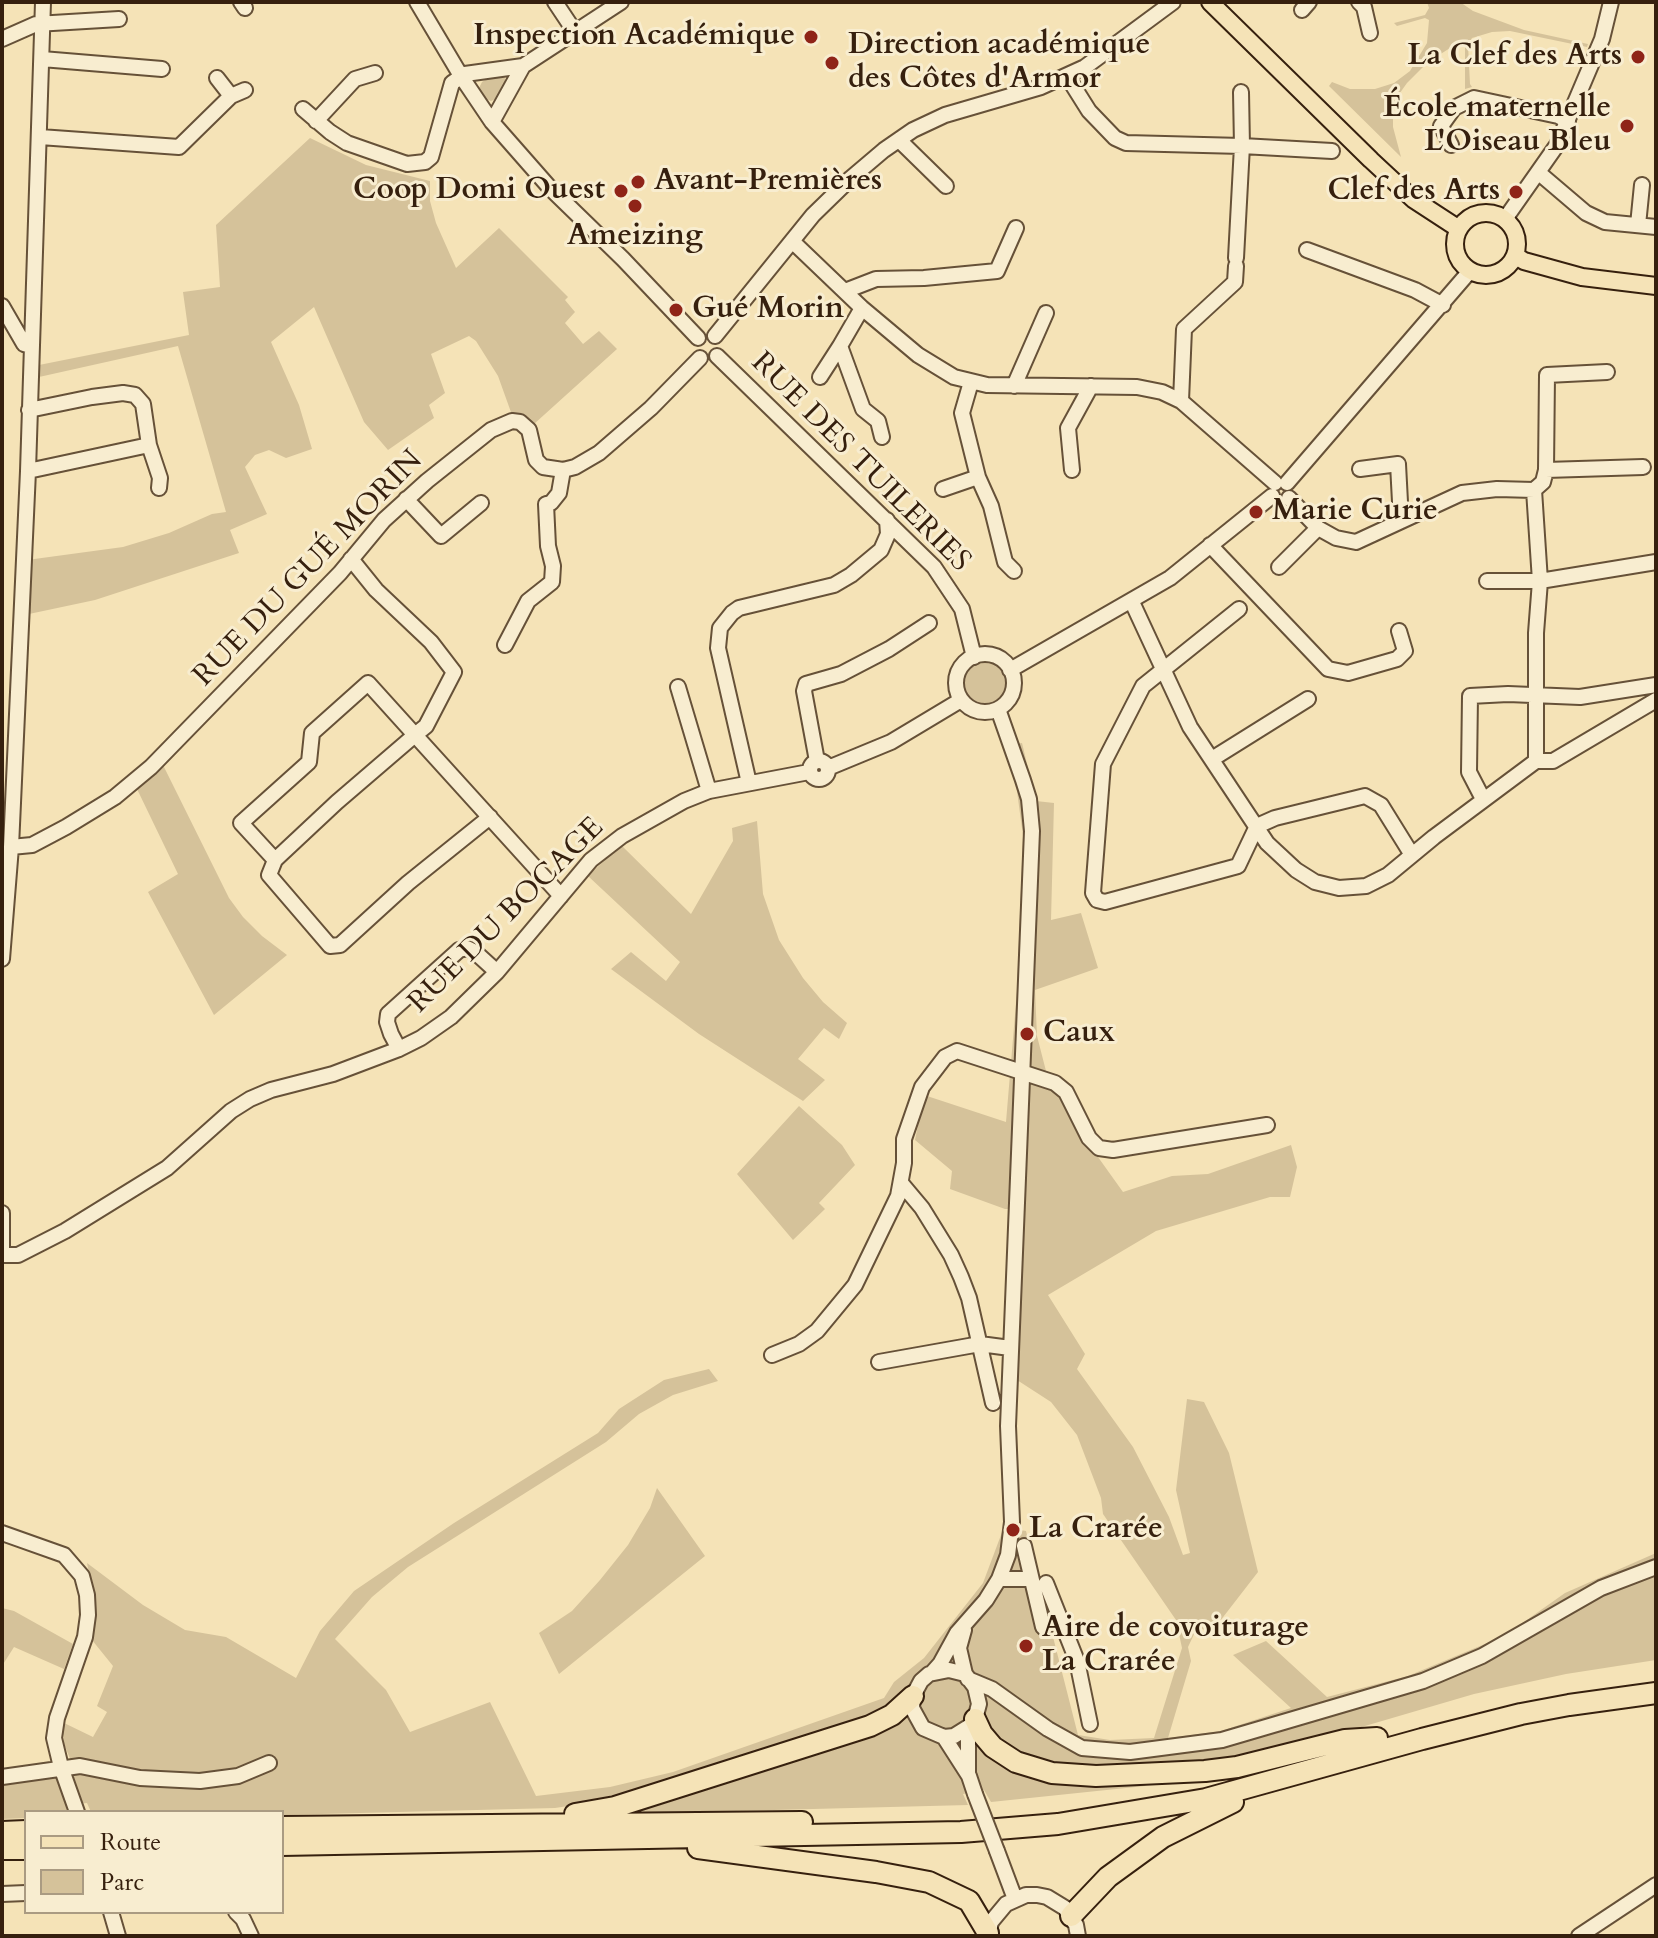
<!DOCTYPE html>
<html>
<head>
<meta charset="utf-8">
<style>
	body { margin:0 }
	#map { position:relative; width:1658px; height:1938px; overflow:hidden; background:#f5e3b7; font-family:Cardo,serif }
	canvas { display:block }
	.frame { position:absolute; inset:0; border:4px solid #36200e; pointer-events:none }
	.legend { position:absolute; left:24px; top:1810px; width:260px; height:104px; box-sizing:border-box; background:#f8edd0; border:2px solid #aa9b82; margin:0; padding:10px 14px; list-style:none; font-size:24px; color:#36200e }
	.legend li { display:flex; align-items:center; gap:16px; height:40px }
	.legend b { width:40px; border:2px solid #aa9b82 }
</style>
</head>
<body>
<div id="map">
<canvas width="1658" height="1938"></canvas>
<div class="frame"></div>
<ul class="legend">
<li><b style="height:10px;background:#f5e3b7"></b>Route</li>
<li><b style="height:22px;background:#d5c29a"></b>Parc</li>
</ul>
</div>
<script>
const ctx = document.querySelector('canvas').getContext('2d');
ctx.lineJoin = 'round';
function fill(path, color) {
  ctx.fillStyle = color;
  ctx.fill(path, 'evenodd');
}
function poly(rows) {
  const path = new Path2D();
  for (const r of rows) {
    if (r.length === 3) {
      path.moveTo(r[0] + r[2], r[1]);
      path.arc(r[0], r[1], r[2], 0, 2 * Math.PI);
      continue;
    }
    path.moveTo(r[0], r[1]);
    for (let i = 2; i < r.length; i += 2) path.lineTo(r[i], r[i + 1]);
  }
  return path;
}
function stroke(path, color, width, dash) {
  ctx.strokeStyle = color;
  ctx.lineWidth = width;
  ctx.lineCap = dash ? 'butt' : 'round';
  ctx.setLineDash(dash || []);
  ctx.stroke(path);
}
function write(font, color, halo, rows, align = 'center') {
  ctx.font = font + ' Cardo,serif';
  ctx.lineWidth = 6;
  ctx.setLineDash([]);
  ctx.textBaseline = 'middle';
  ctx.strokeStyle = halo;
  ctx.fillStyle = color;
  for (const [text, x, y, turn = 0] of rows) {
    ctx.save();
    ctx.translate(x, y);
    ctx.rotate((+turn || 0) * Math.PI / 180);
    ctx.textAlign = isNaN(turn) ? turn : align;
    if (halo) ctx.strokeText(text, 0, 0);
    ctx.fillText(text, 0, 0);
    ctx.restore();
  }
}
const green = poly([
	[1427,2,1460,2,1473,11,1524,30,1588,44,1587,47,1510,31,1492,32,1472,38,1468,45,1470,84,1472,87,1465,89,1465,47,1458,43,1428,62,1407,83,1397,97,1393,114,1393,127,1401,157,1329,86,1332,82,1350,89,1375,89,1394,83,1410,71,1427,43,1429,20,1425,18,1397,26,1394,23,1425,15,1429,8],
	[504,76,507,85,498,98,491,101,484,98,479,88,482,82,488,78],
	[310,138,366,165,430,181,430,201,436,223,456,268,499,228,568,297,565,300,575,312,565,323,583,344,599,331,617,349,534,424,521,413,512,415,498,376,476,341,469,336,431,354,445,393,429,405,434,418,388,450,364,422,314,307,271,342,299,405,312,449,286,458,269,450,255,455,245,467,267,514,230,530,239,553,95,600,29,614,25,609,27,560,123,547,169,533,212,514,226,512,178,346,39,377,39,365,189,335,183,292,220,287,216,225],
	[985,683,22],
	[1022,743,1036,801,1054,803,1051,920,1081,913,1098,968,1035,990,1037,1036,1046,1071,1071,1085,1091,1130,1104,1143,1098,1157,1123,1192,1172,1176,1208,1174,1291,1145,1297,1167,1290,1197,1270,1197,1156,1231,1048,1295,1085,1354,1077,1369,1133,1447,1169,1517,1183,1555,1190,1553,1176,1490,1187,1399,1204,1402,1229,1453,1258,1572,1210,1634,1198,1626,1188,1647,1191,1661,1168,1738,1221,1731,1291,1708,1233,1655,1266,1641,1327,1697,1408,1676,1504,1636,1565,1593,1656,1553,1656,1660,1566,1674,1474,1694,1307,1743,1226,1762,1162,1766,1145,1786,991,1802,984,1790,963,1794,968,1805,619,1814,614,1799,555,1808,282,1815,282,1812,91,1812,87,1803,66,1805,67,1812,26,1812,26,1818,2,1819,2,1771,42,1763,71,1761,64,1744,62,1722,93,1737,107,1712,97,1706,113,1666,92,1640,96,1608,87,1563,143,1605,185,1630,226,1637,296,1678,320,1631,354,1591,454,1523,598,1433,619,1409,664,1380,709,1369,718,1381,673,1395,639,1414,606,1442,408,1567,372,1597,335,1639,386,1690,410,1732,490,1702,536,1796,610,1787,673,1772,884,1698,894,1682,924,1658,983,1583,1004,1527,1026,1531,1078,1735,1110,1740,1154,1738,1182,1648,1176,1620,1103,1514,1101,1498,1077,1435,1051,1402,1017,1380,1023,1209,1005,1209,950,1189,952,1171,915,1140,924,1095,1006,1122,1017,991,1023,836,1017,791,1004,746],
	[163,765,229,898,243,917,262,936,287,955,214,1015,148,892,178,874,137,789],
	[757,821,763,894,779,940,803,978,823,1002,847,1023,839,1039,824,1028,798,1059,825,1080,803,1101,699,1034,611,969,631,952,666,981,680,962,588,876,621,845,691,914,733,841,732,828],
	[799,1106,842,1145,855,1165,819,1203,825,1209,793,1240,737,1174],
	[657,1488,705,1556,559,1674,539,1633,572,1611,600,1580,628,1545,650,1508],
	[2,1608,14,1611,73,1644,64,1669,14,1647,2,1666]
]);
const minor = poly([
	[241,2,245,8],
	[417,2,461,76,492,122,550,188,623,259,698,338],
	[555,2,575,32],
	[1359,2,1364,7,1370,33],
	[1302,10,1309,2],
	[2,39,36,24,119,19],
	[42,59,162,69],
	[1067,76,1089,111,1115,138,1126,143,1242,146,1236,258],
	[217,78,231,96],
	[1241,92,1242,146,1332,151],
	[303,109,330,132,347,143,407,164,425,162,431,157,452,83,465,74,523,66,621,2],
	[316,121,355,79,375,73],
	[492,122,523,66],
	[40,137,179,147,231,96,245,90],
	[899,140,946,186],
	[1451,145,1441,126,1454,108,1474,98,1558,116,1568,121],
	[1539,173,1586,213,1605,222,1656,227],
	[1505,219,1557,145,1602,39,1611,2],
	[1638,225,1642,185],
	[792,241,862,308,918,355,954,377,987,385,1137,387,1162,392,1181,401,1275,483],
	[1307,250,1415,290,1443,305],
	[845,291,876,279,924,278,997,271,1016,228],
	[2,306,24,344,31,346],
	[862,308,840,346,863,409,878,421,882,437],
	[715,336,813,215,851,178,884,150,913,130,945,115,1041,87,1085,67,1173,2],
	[717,356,934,567,962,609,974,657],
	[820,377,840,346],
	[971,382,962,413,978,477,991,506,1005,562,1014,571],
	[1014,386,1046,313],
	[1181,401,1184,329,1235,282,1236,266],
	[29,410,92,397,123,393,135,395,143,404,149,445,160,478,159,488],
	[1360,469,1398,464,1401,521],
	[1072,470,1068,428,1091,386],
	[1546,470,1643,467],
	[28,471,149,445],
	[1287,483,1470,271],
	[943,489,978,477],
	[1289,498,1318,528,1336,538,1356,542,1462,493,1497,489,1534,490],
	[406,499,441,536,481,503],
	[1210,545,1328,669,1348,673,1397,659,1405,651,1399,631],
	[351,559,376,590,431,642,454,672,426,726,415,735,561,896],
	[1279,567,1318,528],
	[1487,581,1540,581,1656,562],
	[1132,602,1190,727,1267,843,1296,870,1315,882,1339,888,1366,886,1388,875,1434,837,1536,761,1536,633,1540,581,1534,490,1543,482,1546,470,1547,375,1607,372],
	[1239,609,1143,686,1103,764,1093,893,1097,900,1105,902,1238,866,1257,826,1275,818,1365,796,1381,805,1412,855],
	[505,645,528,601,552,582,553,566,548,546,546,504,551,503,559,493,563,470],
	[985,683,29],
	[1010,670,1170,578,1272,496],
	[678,687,709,791],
	[1212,759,1308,699],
	[819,770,9],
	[817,761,804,691,806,684,841,674,889,649,929,623],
	[1536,761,1553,761,1656,700],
	[828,768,891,742,961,700],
	[749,783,718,648,720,628,732,613,739,608,834,585,851,575,881,550,888,534,887,520],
	[1483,799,1469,772,1470,696,1508,694,1580,697,1656,685],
	[11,847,32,845,66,827,115,797,151,767,340,573,384,520,427,481,491,430,512,421,520,422,529,430,536,460,543,467,563,470,575,467,599,453,651,408,700,358],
	[275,860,241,823,309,762,312,733,368,683,415,735,337,802,275,860,269,875,330,946,340,945,408,883,490,817],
	[2,959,11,847,28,471,43,2],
	[399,1049,391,1034,387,1022,388,1014,459,950,467,948,475,952,497,972],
	[901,1183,922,1208,951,1255,961,1277,969,1298,993,1403],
	[2,1213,2,1252],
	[2,1255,18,1255,65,1231,167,1168,231,1111,250,1099,271,1090,333,1074,399,1049,421,1038,451,1017,497,972,591,860,622,836,684,801,709,791,809,772],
	[772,1355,799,1344,817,1331,855,1285,898,1196,904,1163,904,1139,922,1087,945,1057,957,1051,1055,1083,1066,1092,1089,1138,1099,1148,1113,1150,1267,1125],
	[879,1362,980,1344,1010,1348],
	[2,1533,64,1555,82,1576,87,1595,88,1615,85,1637,57,1718,54,1738,61,1767,77,1812],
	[1024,1546,1043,1627,1060,1620],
	[999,1579,1030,1579],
	[1046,1583,1077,1661,1090,1724],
	[964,1630,959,1648,965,1674],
	[932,1673,940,1664,957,1633,986,1600,999,1579,1008,1555,1012,1522,1008,1426,1032,831,1029,799,1023,780,998,709],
	[968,1679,992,1689,1048,1729,1082,1748,1130,1752,1222,1740,1423,1681,1482,1656,1601,1588,1656,1567],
	[968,1728,968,1772],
	[944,1737,954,1736,970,1726,975,1719,979,1704,975,1687,965,1674,949,1670,929,1674,921,1681,913,1696,912,1708,923,1728,944,1737,969,1776,975,1794],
	[2,1777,80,1766,140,1778,200,1781,238,1776,269,1763],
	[997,1851,1015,1899],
	[2,1894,26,1893],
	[111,1912,118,1936],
	[236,1912,243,1919,251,1936],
	[988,1936,991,1922,1006,1904,1026,1895,1037,1895,1047,1897,1065,1908,1076,1925,1078,1936],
	[1579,1936,1656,1885]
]);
const major = poly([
	[1210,2,1371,160,1413,199,1459,229],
	[1486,244,31],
	[1516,256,1524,261,1582,277,1656,286]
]);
const highway = poly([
	[975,1719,982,1734,993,1747,1016,1762,1052,1773,1096,1776,1205,1771,1237,1767,1345,1740,1377,1738],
	[575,1814,615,1807,870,1726,892,1715,913,1696],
	[282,1827,802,1822],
	[2,1832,26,1831],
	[282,1845,961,1832,1058,1824,1206,1799,1422,1739,1521,1714,1569,1705,1656,1693],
	[698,1848,876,1872,929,1882,969,1901,988,1933],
	[2,1849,26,1849],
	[1071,1916,1108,1877,1163,1837,1233,1802]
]);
const minorBridge = poly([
	[975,1794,997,1851]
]);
const markers = [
	[811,37,8,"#8f2418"],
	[1638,57,8,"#8f2418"],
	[832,63,8,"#8f2418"],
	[1627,126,8,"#8f2418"],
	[638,182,8,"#8f2418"],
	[621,191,8,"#8f2418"],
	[1516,192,8,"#8f2418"],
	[635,206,8,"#8f2418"],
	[676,310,8,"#8f2418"],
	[1256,512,8,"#8f2418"],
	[1027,1034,8,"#8f2418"],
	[1013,1530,8,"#8f2418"],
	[1026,1646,8,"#8f2418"]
];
const poiNames = [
	["Inspection Académique",795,37,"right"],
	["Direction académique",848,46],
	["des Côtes d'Armor",848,80],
	["La Clef des Arts",1622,57,"right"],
	["École maternelle",1611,109,"right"],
	["L'Oiseau Bleu",1611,143,"right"],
	["Avant-Premières",654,182],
	["Coop Domi Ouest",605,191,"right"],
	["Clef des Arts",1500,192,"right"],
	["Ameizing",635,237,"center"],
	["Gué Morin",692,310],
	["Marie Curie",1272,512],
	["Caux",1043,1034],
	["La Crarée",1029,1530],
	["Aire de covoiturage",1042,1629],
	["La Crarée",1042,1663]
];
const streetNames = [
	["RUE DES TUILERIES",860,463,45],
	["RUE DU GUÉ MORIN",309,569,-46],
	["RUE DU BOCAGE",507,916,-45]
];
fill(green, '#d5c29a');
stroke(minor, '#665138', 18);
stroke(major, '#36200e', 20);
stroke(highway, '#36200e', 24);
stroke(minor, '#f8edd0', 14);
stroke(major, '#f5e3b7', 16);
stroke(highway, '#f5e3b7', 20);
stroke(minorBridge, '#665138', 18, []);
stroke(minorBridge, '#f8edd0', 14);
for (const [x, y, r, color] of markers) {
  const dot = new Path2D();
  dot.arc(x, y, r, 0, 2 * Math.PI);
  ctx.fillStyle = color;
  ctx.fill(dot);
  stroke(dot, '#f8edd0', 3);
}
write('bold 30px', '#36200e', '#f8edd0', poiNames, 'left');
write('30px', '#36200e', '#f8edd0', streetNames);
</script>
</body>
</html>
